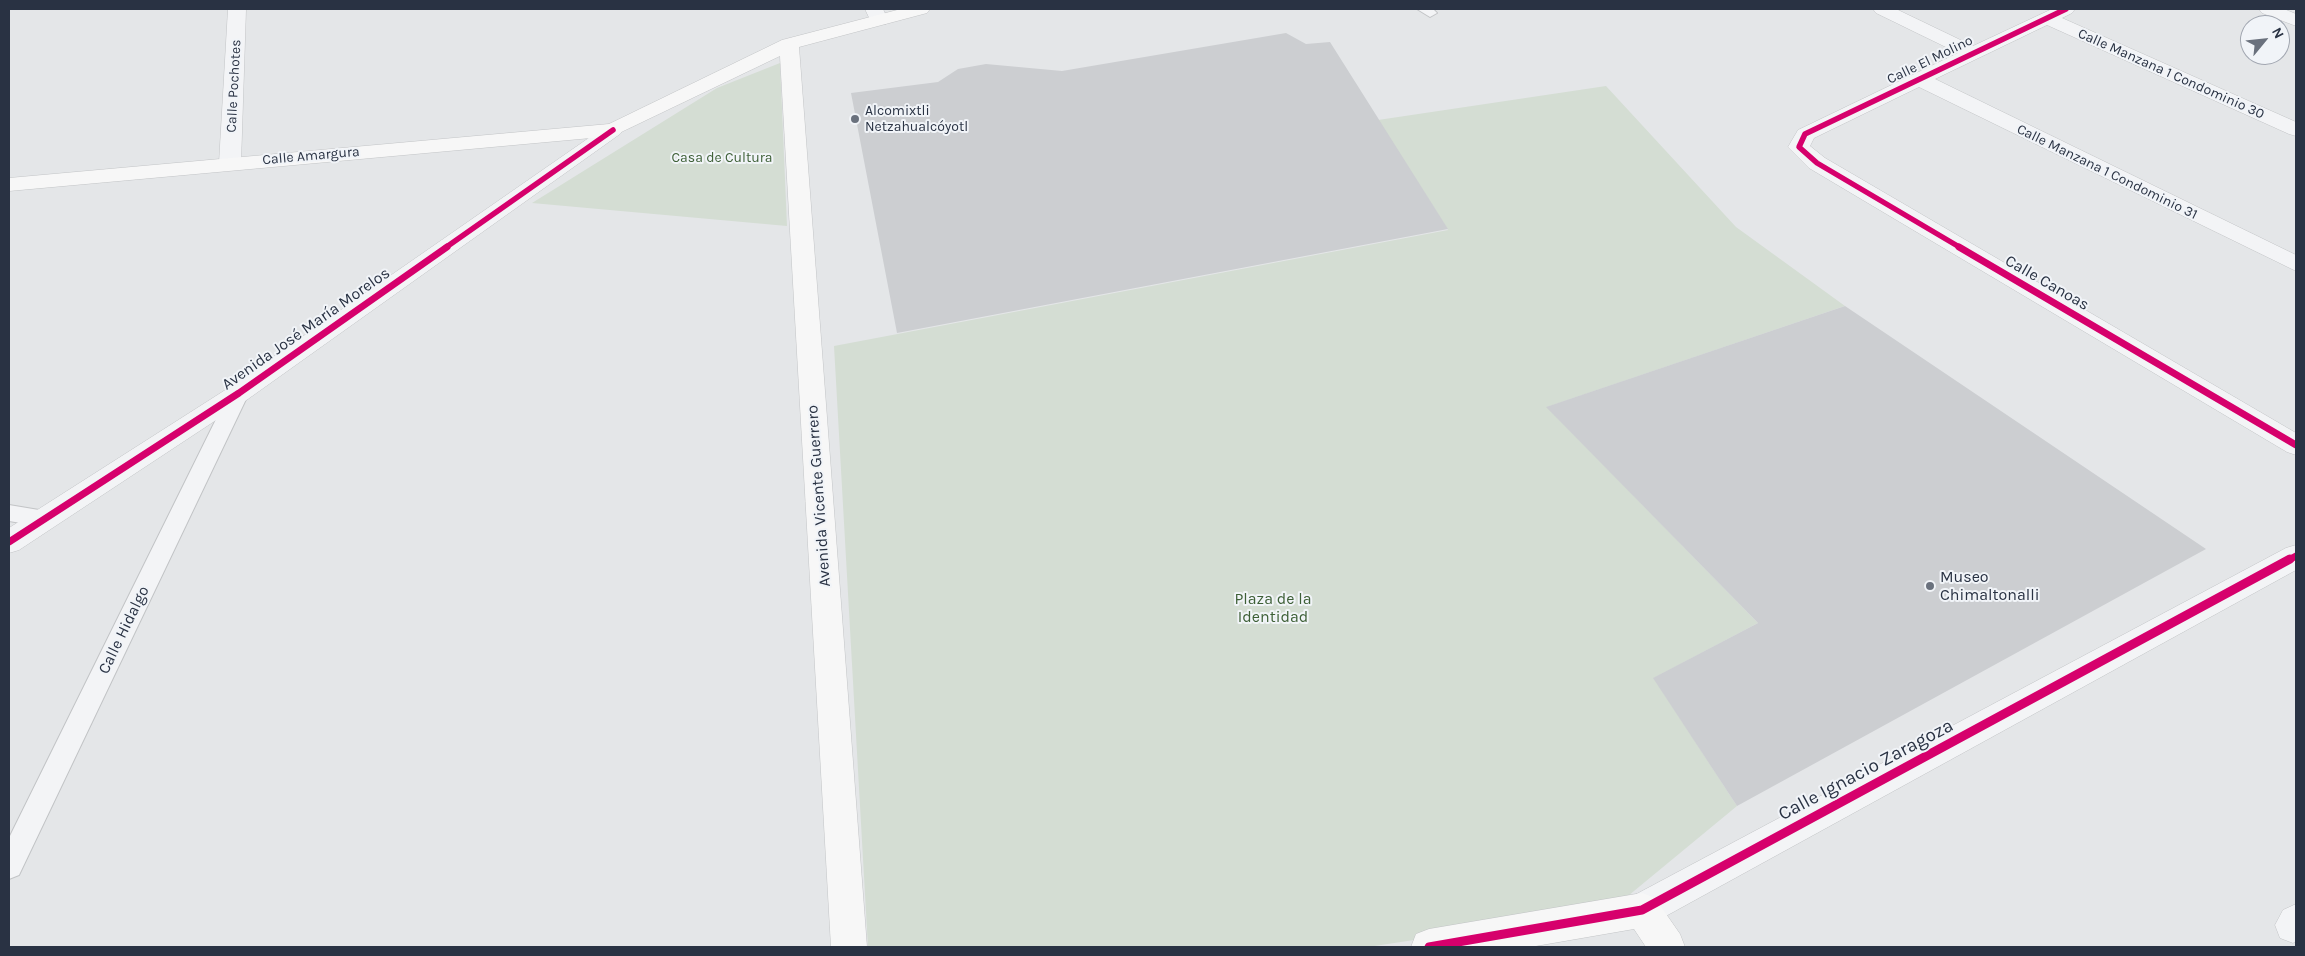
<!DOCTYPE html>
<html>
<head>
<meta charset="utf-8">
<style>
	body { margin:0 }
	#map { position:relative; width:2305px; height:956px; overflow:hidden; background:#e4e6e8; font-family:Karla,sans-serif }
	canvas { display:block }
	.frame { position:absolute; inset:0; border:10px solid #293243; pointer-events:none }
	.north { position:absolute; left:2240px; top:15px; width:50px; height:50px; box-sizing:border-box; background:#f1f4f8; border:1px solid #a1a6b0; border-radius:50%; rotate:62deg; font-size:14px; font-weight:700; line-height:20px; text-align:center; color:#293243 }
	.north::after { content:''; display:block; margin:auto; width:18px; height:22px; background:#6a717d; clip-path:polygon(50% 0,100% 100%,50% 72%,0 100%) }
</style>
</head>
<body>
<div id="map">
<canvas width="2305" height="956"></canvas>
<div class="frame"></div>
<div class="north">N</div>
</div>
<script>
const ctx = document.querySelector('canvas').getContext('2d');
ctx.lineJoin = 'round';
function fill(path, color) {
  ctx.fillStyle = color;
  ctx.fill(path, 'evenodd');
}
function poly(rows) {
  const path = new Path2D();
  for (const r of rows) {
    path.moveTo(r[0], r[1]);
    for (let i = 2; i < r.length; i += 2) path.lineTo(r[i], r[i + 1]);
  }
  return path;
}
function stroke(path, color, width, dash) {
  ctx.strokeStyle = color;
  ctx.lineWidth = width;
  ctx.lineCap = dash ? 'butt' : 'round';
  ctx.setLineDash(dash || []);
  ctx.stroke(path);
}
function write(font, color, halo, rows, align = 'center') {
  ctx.font = font + ' Karla,sans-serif';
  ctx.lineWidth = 4;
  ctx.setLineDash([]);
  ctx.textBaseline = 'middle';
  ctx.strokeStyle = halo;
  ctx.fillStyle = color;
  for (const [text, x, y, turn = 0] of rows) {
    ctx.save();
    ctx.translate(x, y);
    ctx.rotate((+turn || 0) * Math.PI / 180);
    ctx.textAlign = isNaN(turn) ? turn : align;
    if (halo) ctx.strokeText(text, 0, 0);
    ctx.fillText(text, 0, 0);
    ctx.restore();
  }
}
const green = poly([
	[780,63,787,226,532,203,717,88],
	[1606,86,1736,227,1845,306,1547,407,1758,623,1654,678,1737,806,1611,910,1368,947,868,947,834,346,1448,230,1378,120]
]);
const building = poly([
	[1286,33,1306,44,1330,42,1448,229,897,333,851,93,938,82,958,69,986,64,1062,71],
	[1845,306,2206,549,1737,806,1653,678,1758,623,1546,407]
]);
const lane = poly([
	[1417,9,1433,9,1437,13,1430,17,1417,9],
	[239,386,246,388,249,393,19,875,9,879,9,838,229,393,232,388,239,386],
	[9,505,45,511,53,513,56,519,53,525,45,527,9,521,9,505]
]);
const street = poly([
	[228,9,246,9,241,163,238,168,230,169,222,168,219,163,228,9],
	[865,9,883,9,888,20,886,24,872,24,865,9],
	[1873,9,1896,9,1973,46,2052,9,2075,9,2072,13,2062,18,2296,122,2296,136,2289,134,2047,25,1935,79,2296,255,2296,271,1919,87,1814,138,1810,146,1825,158,2296,433,2296,455,2287,452,1809,168,1788,147,1798,130,1958,53,1876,13,1873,9],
	[2259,9,2284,9,2296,14,2296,26,2262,13,2259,9],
	[613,124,620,126,623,130,620,134,248,399,19,550,9,553,9,528,230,387,606,126,613,124],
	[2296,545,2296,570,1655,922,1642,927,1629,922,1624,910,1629,898,2286,548,2296,545],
	[2296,904,2296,941,2293,943,2280,938,2275,925,2283,910,2296,904]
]);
const secondary = poly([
	[901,9,930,9,927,13,799,47,867,947,831,947,780,56,613,136,9,191,9,178,609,124,782,40,901,9],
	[1642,893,1655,898,1680,934,1685,947,1646,947,1634,929,1530,947,1411,947,1416,934,1429,929,1642,893]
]);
const cyclewayFar2 = poly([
	[445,248,613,130],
	[1961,248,1817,163,1799,147,1805,134,2066,9]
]);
const cyclewayFar1 = poly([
	[1959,247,2296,445],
	[9,542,239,393,447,247],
	[2287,561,2296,556]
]);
const cycleway = poly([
	[1429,947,1642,910,2290,559]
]);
const markers = [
	[855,119,5,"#6a717d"],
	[1930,586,5,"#6a717d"]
];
const farStreetnames = [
	["Calle El Molino",1930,60,-26],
	["Calle Manzana 1 Condominio 30",2171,74,24],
	["Calle Pochotes",234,86,-87],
	["Calle Amargura",311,156,-5],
	["Calle Manzana 1 Condominio 31",2107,172,26]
];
const farPoinames = [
	["Alcomixtli",865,111],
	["Netzahualcóyotl",865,127]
];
const farParknames = [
	["Casa de Cultura",722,158]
];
const streetNames = [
	["Calle Canoas",2047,283,30],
	["Avenida José María Morelos",306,329,-35],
	["Avenida Vicente Guerrero",819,496,-94],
	["Calle Hidalgo",124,630,-64]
];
const poiNames = [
	["Museo",1940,577],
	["Chimaltonalli",1940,595]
];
const parkNames = [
	["Plaza de la",1273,599],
	["Identidad",1273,617]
];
const nearStreetnames = [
	["Calle Ignacio Zaragoza",1866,770,-28]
];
fill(green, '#d4ddd3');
fill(building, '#ccced1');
stroke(lane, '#c2c4c6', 2);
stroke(street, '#c2c4c6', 1);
stroke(secondary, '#c2c4c6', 1);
fill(lane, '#f3f4f6');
fill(street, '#f3f4f6');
fill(secondary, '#f7f7f7');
stroke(cyclewayFar2, '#d6006c', 5.5);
stroke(cyclewayFar1, '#d6006c', 7);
stroke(cycleway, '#d6006c', 9);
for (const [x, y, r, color] of markers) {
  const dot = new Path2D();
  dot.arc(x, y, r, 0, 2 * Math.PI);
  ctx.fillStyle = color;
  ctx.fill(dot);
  stroke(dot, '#f1f4f8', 2);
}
write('14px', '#293243', '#f1f4f8', farStreetnames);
write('14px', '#293243', '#f1f4f8', farPoinames, 'left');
write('14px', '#3d5f36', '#f1f4f8', farParknames);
write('16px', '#293243', '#f1f4f8', streetNames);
write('16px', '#293243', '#f1f4f8', poiNames, 'left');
write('16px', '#3d5f36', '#f1f4f8', parkNames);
write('19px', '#293243', '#f1f4f8', nearStreetnames);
</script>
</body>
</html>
